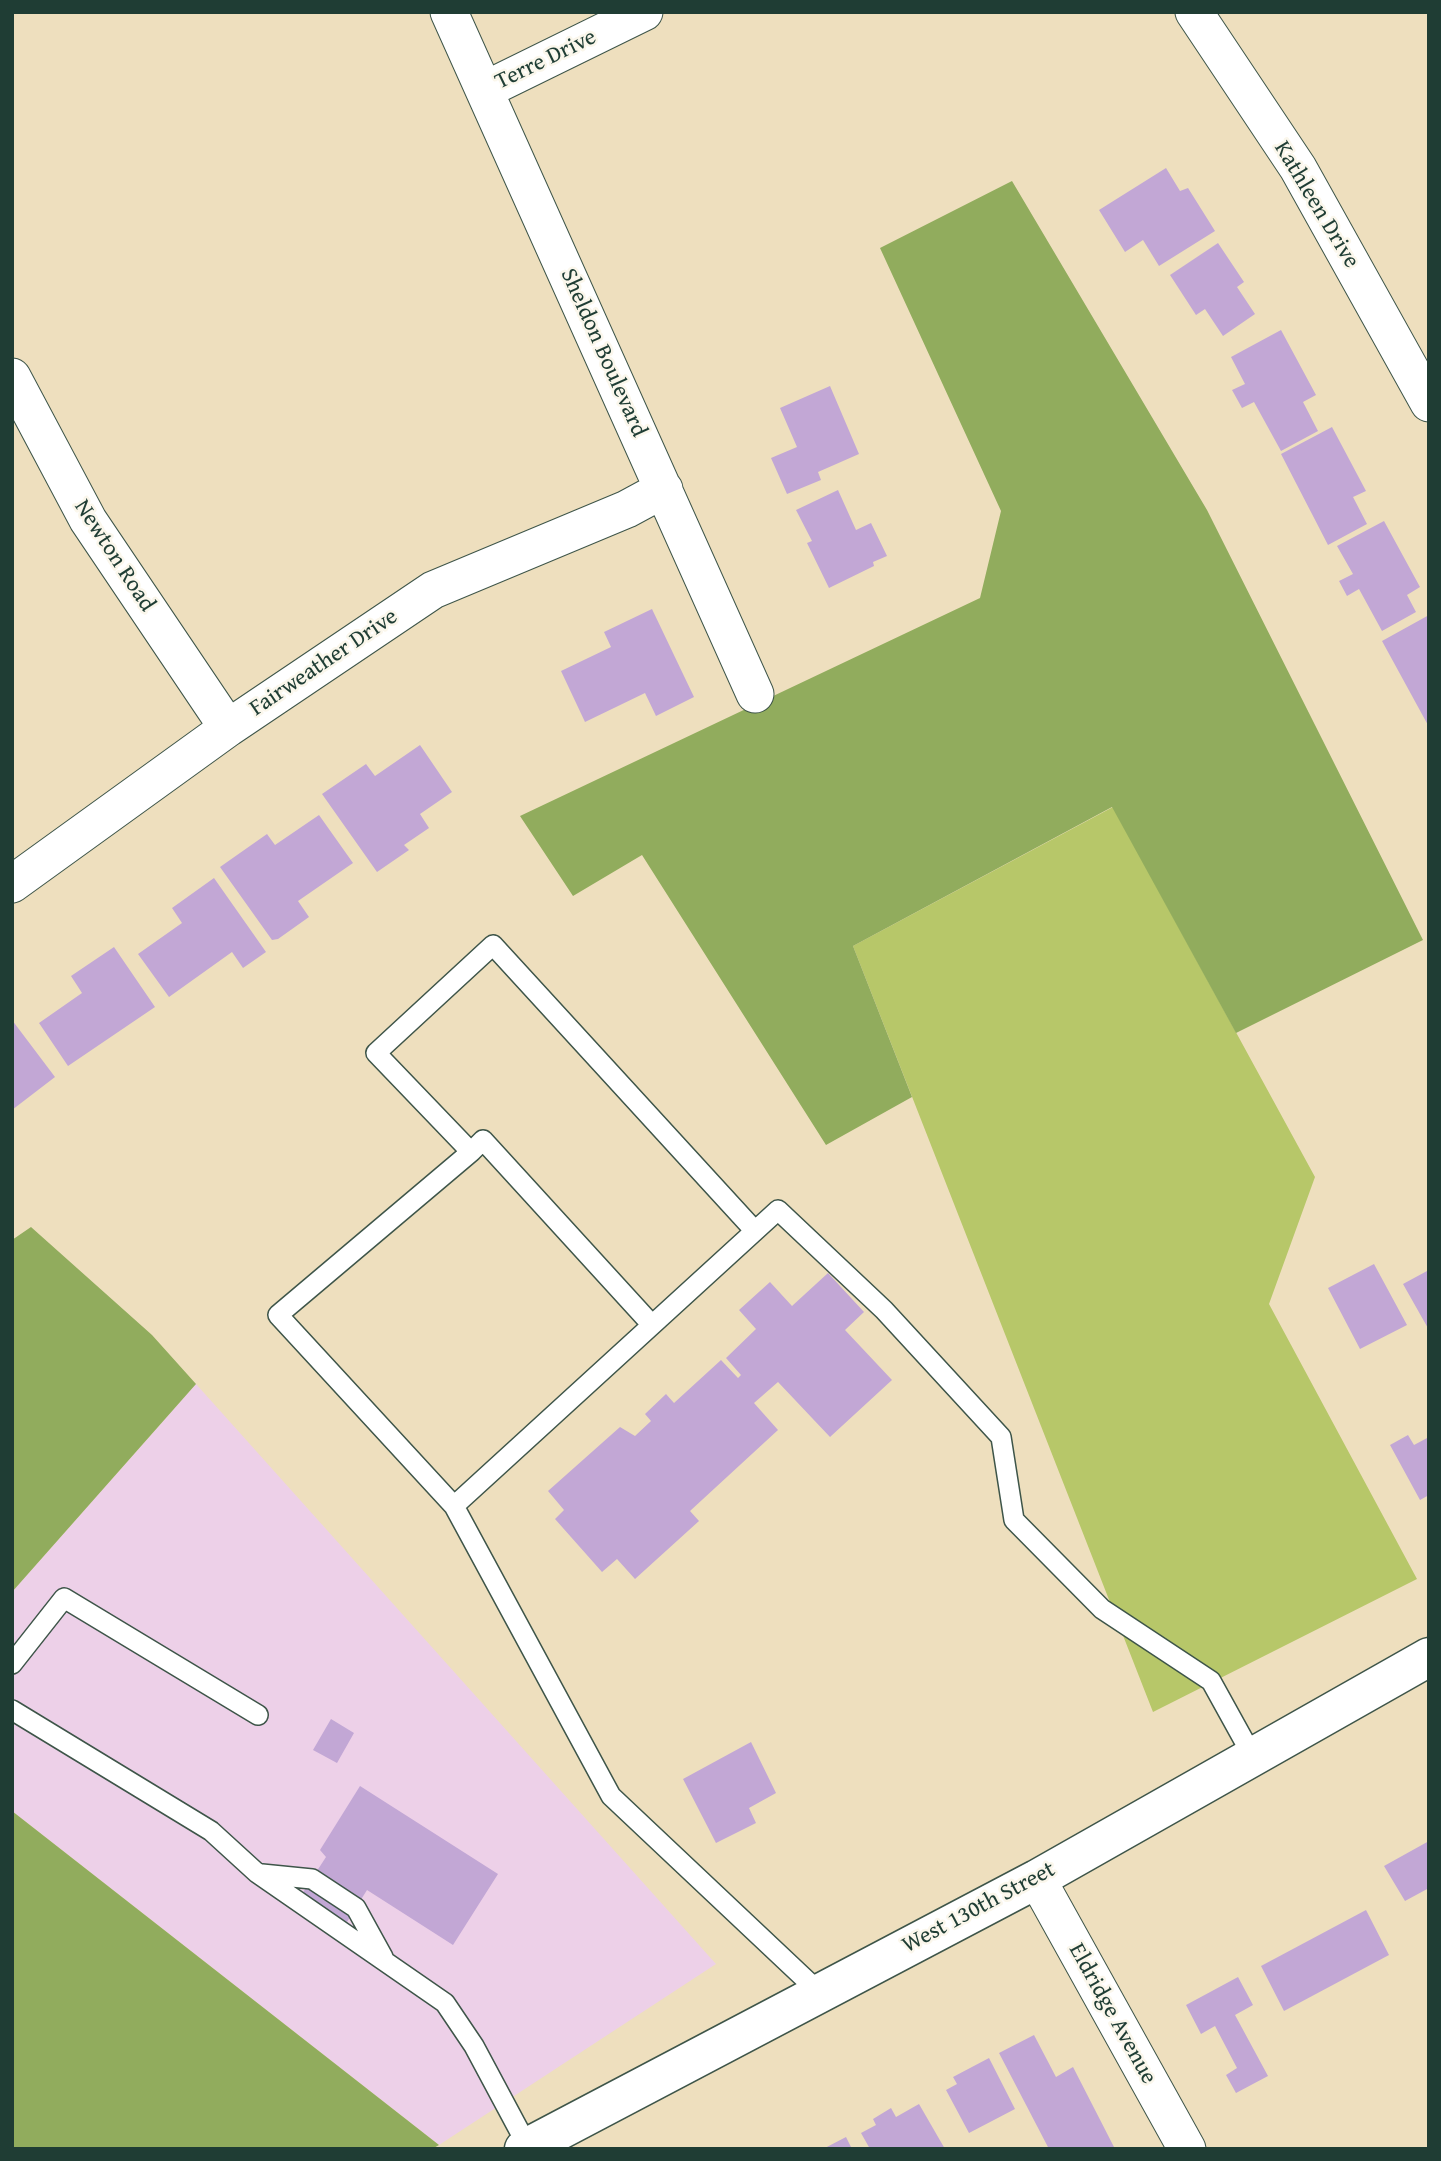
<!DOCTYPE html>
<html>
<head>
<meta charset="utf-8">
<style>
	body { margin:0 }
	#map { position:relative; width:1441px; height:2161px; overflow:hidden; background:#eedfbe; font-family:"Gentium Book Plus",serif }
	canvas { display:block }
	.frame { position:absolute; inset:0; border:14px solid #1f3d34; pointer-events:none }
</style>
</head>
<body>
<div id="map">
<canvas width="1441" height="2161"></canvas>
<div class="frame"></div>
</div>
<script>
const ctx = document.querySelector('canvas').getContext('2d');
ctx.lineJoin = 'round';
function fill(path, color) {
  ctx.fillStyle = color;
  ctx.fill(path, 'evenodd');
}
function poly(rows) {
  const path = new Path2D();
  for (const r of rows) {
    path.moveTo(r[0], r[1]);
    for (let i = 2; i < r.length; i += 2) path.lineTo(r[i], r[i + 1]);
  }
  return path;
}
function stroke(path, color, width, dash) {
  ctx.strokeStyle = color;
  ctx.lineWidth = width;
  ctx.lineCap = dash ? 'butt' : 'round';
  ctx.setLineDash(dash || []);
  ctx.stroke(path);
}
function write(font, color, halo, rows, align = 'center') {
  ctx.font = font + ' "Gentium Book Plus",serif';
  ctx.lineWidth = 5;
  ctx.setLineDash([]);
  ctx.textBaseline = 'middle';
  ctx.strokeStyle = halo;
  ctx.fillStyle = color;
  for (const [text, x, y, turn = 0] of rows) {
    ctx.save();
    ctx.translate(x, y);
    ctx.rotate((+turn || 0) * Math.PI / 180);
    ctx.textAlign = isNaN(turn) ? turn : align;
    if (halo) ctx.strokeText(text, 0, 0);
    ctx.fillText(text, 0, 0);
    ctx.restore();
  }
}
const built = poly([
	[196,1384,716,1964,439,2145,12,1811,12,1592]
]);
const green = poly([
	[1113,807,1315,1177,1269,1304,1417,1579,1153,1712,853,946]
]);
const forest = poly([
	[1012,181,1207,510,1423,940,1236,1033,1112,807,853,946,912,1097,826,1145,642,855,573,896,520,816,980,598,1001,511,880,248],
	[31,1227,152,1335,196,1384,12,1592,12,1240],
	[12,1811,439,2145,432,2149,12,2149]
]);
const building = poly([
	[1166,168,1180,191,1188,188,1215,231,1159,266,1143,240,1125,252,1099,210],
	[1218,243,1244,282,1237,287,1255,314,1223,336,1205,309,1196,315,1170,275],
	[1281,330,1316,395,1303,402,1318,431,1281,451,1254,402,1242,408,1232,390,1245,384,1231,357],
	[830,386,859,454,818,472,821,480,787,494,771,458,797,447,780,408],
	[1332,427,1366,491,1353,497,1367,524,1328,545,1281,454],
	[838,490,856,530,871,523,887,556,873,562,874,566,829,588,807,543,812,541,796,510],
	[1384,521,1420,587,1407,595,1416,612,1382,631,1359,589,1347,596,1339,581,1353,574,1337,546],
	[652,609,694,697,656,716,645,693,585,722,561,671,611,647,604,632],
	[1429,615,1429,727,1382,641],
	[420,745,452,792,420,814,429,828,404,845,409,850,377,872,322,794,366,764,375,776],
	[319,815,353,863,298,901,309,917,278,939,272,940,220,867,267,834,275,845],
	[214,878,266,952,243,968,232,952,169,997,138,954,182,923,172,908],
	[114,947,155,1007,68,1066,39,1023,82,993,71,976],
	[12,1020,55,1077,12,1110],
	[1374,1264,1407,1325,1360,1349,1328,1288],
	[1427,1271,1429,1275,1429,1330,1403,1284],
	[828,1273,864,1312,845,1330,892,1380,830,1437,778,1382,754,1403,778,1430,690,1511,699,1521,635,1579,617,1559,602,1572,555,1519,564,1510,548,1491,620,1427,635,1436,651,1421,645,1414,666,1394,674,1403,721,1360,738,1378,741,1375,726,1358,756,1329,739,1310,770,1282,792,1306],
	[1408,1435,1414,1445,1429,1437,1429,1495,1420,1500,1390,1445],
	[331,1719,354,1733,337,1763,313,1750],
	[751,1742,776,1793,749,1808,756,1823,716,1843,683,1779],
	[360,1786,498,1874,453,1945,367,1890,347,1922,302,1894,326,1857,320,1850],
	[1429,1841,1429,1888,1405,1901,1384,1866],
	[1366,1910,1389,1955,1284,2011,1261,1966],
	[1238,1977,1253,2005,1235,2015,1268,2076,1236,2093,1226,2075,1237,2068,1215,2026,1201,2034,1186,2005],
	[1034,2035,1056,2077,1073,2067,1114,2147,1110,2149,1049,2149,999,2053],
	[989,2058,1015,2109,969,2133,946,2090,957,2084,953,2077],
	[919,2104,945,2149,870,2149,861,2133,876,2125,873,2119,891,2108,896,2117],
	[846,2137,852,2149,823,2149]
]);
const lane = poly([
	[471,1152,483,1140,652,1325],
	[454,1506,278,1315,471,1152,376,1053,493,945,755,1231],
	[12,1664,64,1598,258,1715],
	[12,1710,211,1831,257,1873,445,2003,474,2046,528,2147],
	[262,1874,312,1879,356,1908,383,1957],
	[820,1993,611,1796,454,1506,778,1210,884,1310,1001,1437,1014,1520,1102,1609,1211,1681,1253,1757]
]);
const street = poly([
	[449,12,755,694],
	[1194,12,1298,168,1429,403],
	[485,90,644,12],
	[12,377,88,520,228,728],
	[12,884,228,728,433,590,627,509,664,489],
	[1037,1879,1187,2149]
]);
const secondary = poly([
	[524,2149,1037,1879,1429,1657]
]);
const streetNames = [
	["Terre Drive",546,60,-26],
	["Kathleen Drive",1316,205,59],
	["Sheldon Boulevard",603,353,66],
	["Newton Road",114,556,57],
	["Fairweather Drive",324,663,-34],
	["West 130th Street",979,1908,-28],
	["Eldridge Avenue",1112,2014,61]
];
fill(built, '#edd0e8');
fill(green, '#b7c769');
fill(forest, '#91ac5d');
fill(building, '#c2a7d5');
stroke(lane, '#3e5549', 22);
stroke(street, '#3e5549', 39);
stroke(secondary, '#3e5549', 41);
stroke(lane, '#fff', 19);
stroke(street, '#fff', 37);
stroke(secondary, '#fff', 38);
write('23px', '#1f3d34', '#fbf7ec', streetNames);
</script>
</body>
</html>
